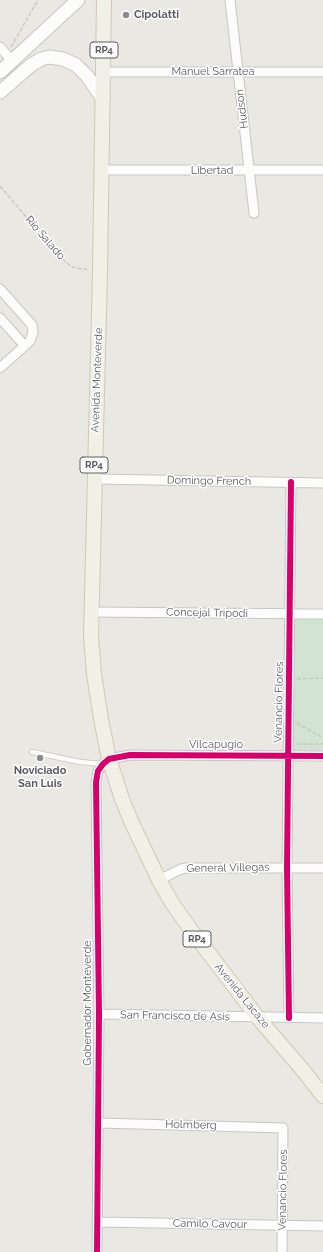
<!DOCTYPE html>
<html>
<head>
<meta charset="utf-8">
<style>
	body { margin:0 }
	canvas { display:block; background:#e9e8e3 }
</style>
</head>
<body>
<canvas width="323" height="1252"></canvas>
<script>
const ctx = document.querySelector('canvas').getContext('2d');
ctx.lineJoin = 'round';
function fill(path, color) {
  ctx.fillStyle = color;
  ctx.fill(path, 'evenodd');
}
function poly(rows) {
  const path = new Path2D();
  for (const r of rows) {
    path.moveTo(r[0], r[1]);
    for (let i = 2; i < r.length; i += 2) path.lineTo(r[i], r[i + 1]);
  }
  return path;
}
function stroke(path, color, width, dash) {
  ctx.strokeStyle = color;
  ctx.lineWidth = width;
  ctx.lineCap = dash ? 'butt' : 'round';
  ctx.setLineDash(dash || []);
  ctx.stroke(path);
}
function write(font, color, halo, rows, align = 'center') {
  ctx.font = font + ' Raleway,sans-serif';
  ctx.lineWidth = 3;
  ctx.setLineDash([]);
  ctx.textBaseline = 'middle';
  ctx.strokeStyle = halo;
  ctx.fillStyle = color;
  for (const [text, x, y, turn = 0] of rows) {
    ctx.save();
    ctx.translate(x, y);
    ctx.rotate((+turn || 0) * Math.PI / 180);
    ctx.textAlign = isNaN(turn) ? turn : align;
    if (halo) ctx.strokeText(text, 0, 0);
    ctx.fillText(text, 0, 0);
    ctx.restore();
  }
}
const green = poly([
	[290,614,323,614,323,756,288,756]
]);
const path = poly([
	[11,47,38,0],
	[0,186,61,258,72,267,89,270],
	[297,679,323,678],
	[297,723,323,738],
	[297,744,323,744]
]);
const lane = poly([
	[32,752,80,762,103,764]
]);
const street = poly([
	[230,0,254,213],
	[0,47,12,61],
	[103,72,323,72],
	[102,170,323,170],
	[0,289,32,325,33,332,30,341,0,368],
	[0,318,24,345],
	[94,479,323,483],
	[91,612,323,614],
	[159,880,181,869,187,868,323,868],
	[99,1014,323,1018],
	[289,1018,287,868,291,482],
	[99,1123,283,1128,282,1252],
	[97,1222,323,1226],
	[97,1252,99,1014,96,782,98,771,103,764,109,759,130,755,323,756]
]);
const secondary = poly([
	[0,72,78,0],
	[0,92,30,66,41,59,50,57,63,59,76,65,87,76,103,99]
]);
const primary = poly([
	[104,0,100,271,91,637,94,674,101,719,109,759,122,799,131,821,159,880,172,903,191,930,227,977,258,1018,302,1069,323,1096]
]);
const cycleway = poly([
	[289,1018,287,868,291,482],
	[97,1252,99,1014,96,782,98,771,103,764,109,759,130,755,323,756]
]);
const markers = [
	[126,15,4,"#8c8d8e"],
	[40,758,4,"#8c8d8e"]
];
const shields = [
	[104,50,28],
	[94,465,28],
	[197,939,28]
];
const shieldNames = [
	["RP4",104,50],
	["RP4",94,465],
	["RP4",197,939]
];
const poiNames = [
	["Cipolatti",134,15],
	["Noviciado",40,771,"center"],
	["San Luis",40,784,"center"]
];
const streetNames = [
	["Manuel Sarratea",213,72],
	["Hudson",242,109,-97],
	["Libertad",212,171],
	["Río Salado",45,238,49],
	["Avenida Monteverde",97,380,-88],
	["Domingo French",209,481,1],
	["Concejal Tripodi",207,613,1],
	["Venancio Flores",279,702,-89],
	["Vilcapugio",216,745],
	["General Villegas",228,868,-1],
	["Avenida Lacaze",242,996,51],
	["Gobernador Monteverde",88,1003,-90],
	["San Francisco de Asís",175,1016,1],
	["Holmberg",191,1125,1],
	["Venancio Flores",283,1190,-89],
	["Camilo Cavour",210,1224,1]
];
fill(green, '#d2e4d1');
stroke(lane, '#c6c6c5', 6);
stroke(street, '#c6c6c5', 11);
stroke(secondary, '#c5c5c3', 15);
stroke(primary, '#cfc9b3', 16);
stroke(path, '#c5c9c7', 1.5, [4, 2]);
stroke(lane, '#fcfcfb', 4.5);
stroke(street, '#fcfcfb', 9);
stroke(secondary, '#fcfcfb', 13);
stroke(primary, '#f1f0e6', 14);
stroke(cycleway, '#d6006c', 6);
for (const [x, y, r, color] of markers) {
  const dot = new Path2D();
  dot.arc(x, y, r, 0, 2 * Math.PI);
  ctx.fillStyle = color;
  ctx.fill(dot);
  stroke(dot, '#fff', 1.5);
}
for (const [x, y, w] of shields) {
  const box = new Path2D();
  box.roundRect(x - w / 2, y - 8, w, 16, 3);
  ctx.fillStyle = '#fff';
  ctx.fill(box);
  stroke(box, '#5a5c61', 1);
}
write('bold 10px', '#5a5c61', null, shieldNames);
write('bold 11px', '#5a5c61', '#fff', poiNames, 'left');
write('11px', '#5a5c61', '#fff', streetNames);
</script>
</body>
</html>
